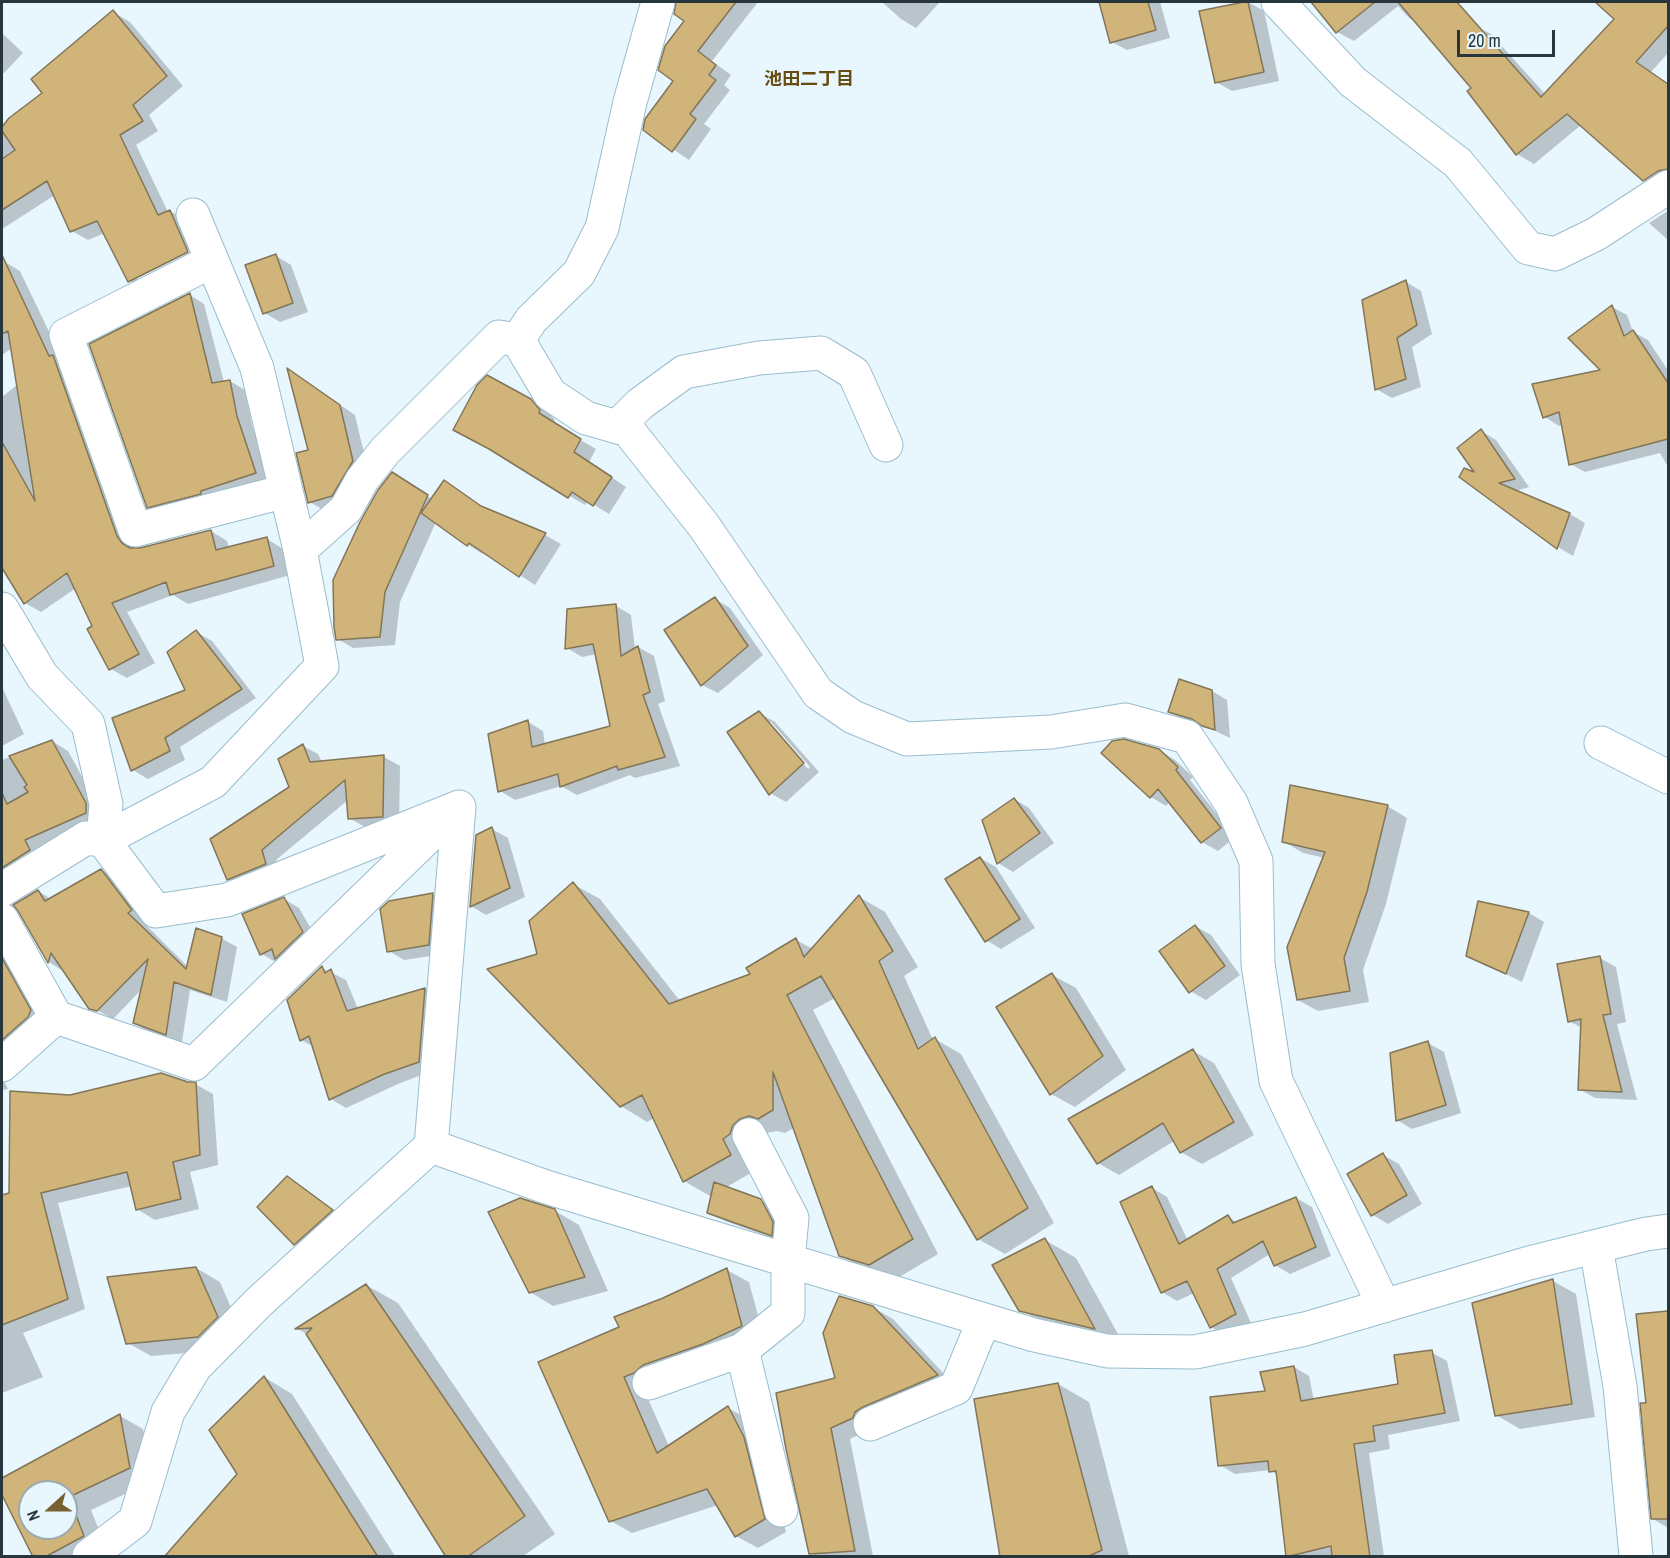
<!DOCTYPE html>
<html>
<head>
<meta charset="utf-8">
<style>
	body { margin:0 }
	#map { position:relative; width:1670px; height:1558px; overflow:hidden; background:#e8f6fe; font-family:"Archivo Narrow",sans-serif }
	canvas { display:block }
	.frame { position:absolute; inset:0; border:3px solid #27353c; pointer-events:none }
	.north { position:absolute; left:18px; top:1480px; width:60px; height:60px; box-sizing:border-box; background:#e8f6fe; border:2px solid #9ba9b0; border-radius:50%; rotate:249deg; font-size:16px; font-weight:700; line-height:24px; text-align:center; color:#27353c }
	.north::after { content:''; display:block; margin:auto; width:21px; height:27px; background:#766030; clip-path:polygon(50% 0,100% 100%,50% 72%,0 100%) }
	.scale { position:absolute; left:1457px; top:30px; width:98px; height:27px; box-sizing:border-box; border:3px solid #27353c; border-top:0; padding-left:8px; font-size:18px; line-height:21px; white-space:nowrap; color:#27353c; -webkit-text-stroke:4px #e8f6fe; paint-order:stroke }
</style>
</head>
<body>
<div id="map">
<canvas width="1670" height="1558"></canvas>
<div class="frame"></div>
<div class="north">N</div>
<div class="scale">20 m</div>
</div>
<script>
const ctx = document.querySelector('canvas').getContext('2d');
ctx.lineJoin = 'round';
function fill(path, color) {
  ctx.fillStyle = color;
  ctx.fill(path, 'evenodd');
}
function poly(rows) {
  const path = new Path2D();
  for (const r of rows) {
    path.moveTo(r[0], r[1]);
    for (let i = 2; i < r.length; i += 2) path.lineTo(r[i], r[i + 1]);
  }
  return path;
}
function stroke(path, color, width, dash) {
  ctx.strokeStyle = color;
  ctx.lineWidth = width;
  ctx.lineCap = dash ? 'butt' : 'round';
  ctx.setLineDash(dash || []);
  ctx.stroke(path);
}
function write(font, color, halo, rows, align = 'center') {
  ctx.font = font + ' "Archivo Narrow","Noto Sans JP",sans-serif';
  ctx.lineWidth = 6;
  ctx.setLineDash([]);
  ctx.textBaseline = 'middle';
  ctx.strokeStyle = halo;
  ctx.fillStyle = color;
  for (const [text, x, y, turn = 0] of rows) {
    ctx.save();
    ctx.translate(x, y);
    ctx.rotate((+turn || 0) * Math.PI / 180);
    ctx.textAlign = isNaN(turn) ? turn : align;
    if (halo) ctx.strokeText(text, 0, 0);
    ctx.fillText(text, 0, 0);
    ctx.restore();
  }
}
const shadow = poly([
	[678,2,758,2,712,61,731,75,724,85,730,90,704,124,711,129,689,160,645,130,675,81,686,21],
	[882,2,940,2,916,28,901,19],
	[1100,2,1160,2,1170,38,1127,50,1112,42],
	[1248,2,1264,11,1279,81,1232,91,1216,82],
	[1313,2,1455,2,1474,25,1491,34,1545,94,1616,19,1611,14,1621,2,1668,2,1668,53,1651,72,1668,84,1668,184,1660,190,1643,180,1581,125,1534,164,1517,154,1469,92,1473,88,1420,24,1409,18,1398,6,1354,41,1337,32],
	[113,12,130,22,183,86,149,115,158,131,136,145,168,212,170,211,187,221,204,261,146,291,130,281,105,233,88,240,72,231,55,195,2,229,2,125,45,93],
	[194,247,195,250,137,280,137,276],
	[2,33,23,53,2,75],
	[1668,211,1668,240,1649,223],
	[276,256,291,265,308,312,280,322,265,313],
	[3,261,20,271,64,363,70,366,135,550,211,531,227,541,229,548,267,539,283,549,290,575,188,604,173,595,127,612,155,663,127,678,111,669,76,588,41,612,25,603,2,565,2,397,18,384,12,348,2,355,2,262],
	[1406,282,1421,291,1432,334,1412,347,1421,387,1392,398,1376,389],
	[190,295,204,304,224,382,230,381,245,390,252,425,271,481,163,515,148,507],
	[1612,307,1627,315,1633,332,1648,340,1667,369,1668,368,1668,467,1660,453,1585,472,1570,464,1563,424,1559,426,1545,417,1603,371],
	[290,371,355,415,368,470,325,511,310,502,309,451],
	[530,400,547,410,555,420,553,424,596,449,589,462,626,487,609,514,588,501,585,505,499,454],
	[1481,431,1496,440,1529,487,1515,491,1570,514,1585,523,1573,556,1558,547,1461,476,1479,476],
	[445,482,488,511,545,535,561,544,535,585,485,552,483,554,468,545,436,522,400,602,395,645,353,648,338,639,408,483,432,499],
	[715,599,730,608,763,655,718,693,702,685],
	[616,606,631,615,635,649,638,647,654,656,665,701,658,704,680,766,635,778,630,775,577,795,561,786,515,800,500,791,528,722,543,731,545,745,612,727,597,654,582,657,567,648],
	[196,632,212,641,256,698,180,747,185,760,148,779,133,770,187,691],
	[2,687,24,734,2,746],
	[1212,691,1227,700,1230,738,1205,726,1186,721,1170,712],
	[759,713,775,722,819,772,786,802,770,793],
	[767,722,771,722,810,767,808,769],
	[52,741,68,751,102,813,102,822,2,874,2,760],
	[303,746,318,754,322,762,384,757,400,766,399,825,365,827,349,818,348,800,276,860,281,873,243,888,228,879,291,788],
	[1159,750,1175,760,1193,777,1190,780,1235,837,1218,851,1202,842,1170,801,1166,806,1151,797],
	[1014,799,1029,808,1054,843,1013,872,998,863,984,821],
	[1387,806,1407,818,1386,904,1363,970,1369,1002,1318,1011,1298,1000,1325,858,1303,853,1283,841],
	[492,829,508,838,525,897,486,915,471,906],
	[980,858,996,867,1035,928,1001,949,986,940],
	[101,870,117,879,147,920,143,922,188,967,221,938,237,947,227,1002,190,990,182,1042,150,1032,134,1023,142,989,113,1019,91,1007,63,971,49,962,20,910,38,891,51,899],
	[573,884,600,899,680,1001,752,974,796,940,813,949,859,897,885,912,918,967,904,976,933,1040,935,1039,961,1054,1054,1223,1005,1254,978,1239,835,998,813,1010,938,1254,896,1279,867,1271,840,1255,795,1127,785,1133,777,1131,767,1133,756,1170,725,1188,761,1201,777,1210,787,1243,725,1221,709,1212,713,1194,710,1196,684,1181,654,1118,647,1122,621,1106,538,955],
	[433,895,448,903,444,954,404,960,389,951],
	[284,899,299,908,318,941,277,963,262,954],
	[1480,903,1529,913,1544,922,1522,982,1468,955],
	[1195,926,1211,935,1240,975,1206,1000,1190,991],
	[2,928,51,1023,5,1071,4,1081,8,1089,2,1090],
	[1600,958,1616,967,1626,1022,1617,1024,1637,1100,1595,1098,1579,1089,1582,1028,1569,1021],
	[322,968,346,980,358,1009,425,989,440,998,434,1070,398,1084,346,1108,331,1099,314,1047,301,1040],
	[1052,975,1076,988,1126,1070,1075,1107,1051,1094],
	[1428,1043,1444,1052,1461,1113,1412,1129,1397,1120],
	[1193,1051,1214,1063,1254,1135,1202,1164,1181,1152,1174,1141,1119,1175,1098,1163],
	[188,1083,195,1084,213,1094,218,1165,190,1172,199,1209,155,1220,137,1209,132,1186,58,1203,85,1309,23,1333,43,1377,2,1393,2,1223,10,1237,70,1097],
	[1383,1155,1399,1164,1422,1204,1388,1224,1373,1215],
	[287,1178,303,1187,347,1220,311,1252,295,1244],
	[1152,1188,1167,1197,1188,1241,1228,1217,1238,1223,1296,1198,1312,1207,1331,1256,1290,1274,1275,1265,1270,1254,1231,1278,1251,1323,1226,1336,1211,1327,1194,1293,1177,1301,1162,1292],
	[555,1211,579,1225,608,1291,553,1306,530,1292],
	[1045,1240,1076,1258,1124,1345,1052,1328,1021,1310],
	[196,1268,220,1282,241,1331,222,1350,151,1356,128,1343],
	[727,1270,749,1282,764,1338,644,1390,669,1446,728,1408,750,1420,765,1451,786,1532,758,1548,736,1536,718,1505,632,1533,611,1521,621,1328,663,1300],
	[1553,1281,1576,1294,1595,1417,1520,1429,1496,1415],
	[366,1285,398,1303,555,1534,523,1556,447,1556,308,1335,298,1329],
	[872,1307,893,1319,956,1387,850,1439,873,1556,816,1556,811,1553,837,1379],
	[1668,1312,1668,1528,1653,1519,1648,1404,1638,1316],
	[1431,1352,1447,1361,1460,1421,1388,1435,1390,1449,1369,1453,1384,1556,1287,1556,1278,1475,1270,1470,1235,1474,1220,1465,1267,1392,1294,1367,1309,1376,1314,1401,1400,1385],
	[264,1377,292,1394,395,1556,166,1556,239,1474],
	[1058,1384,1089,1402,1129,1556,1001,1556],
	[120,1416,143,1429,153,1481,91,1510,107,1550,94,1556,35,1556,2,1491,2,1479],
	[30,1492,66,1492,66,1528,30,1528]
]);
const building = poly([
	[676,2,736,2,698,51,716,65,709,75,716,80,690,114,696,119,672,152,643,130,645,119,673,81,658,70,665,46,684,21,674,14,676,2],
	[1099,2,1148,2,1156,30,1110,43,1099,2],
	[1244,2,1248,2,1264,72,1215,83,1199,11,1244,2],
	[1311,2,1375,2,1336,33,1311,2],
	[1398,2,1457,2,1541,97,1614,19,1595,2,1668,2,1668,26,1636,62,1668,84,1668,169,1658,171,1643,181,1567,114,1516,155,1467,91,1471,88,1398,2],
	[113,10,167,76,133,105,143,121,120,135,158,215,170,210,188,252,128,282,97,221,70,232,47,181,2,210,2,159,15,150,2,131,2,127,9,118,42,93,31,79,113,10],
	[276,254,293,303,263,314,245,265,276,254],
	[2,255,49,356,53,355,117,536,122,543,130,548,140,548,211,530,216,550,267,537,274,566,170,595,166,582,112,603,139,654,109,670,87,629,92,626,67,573,24,604,2,568,2,442,35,501,8,331,2,334,2,255],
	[1406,280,1417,325,1397,338,1406,379,1375,390,1362,300,1406,280],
	[190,293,212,383,230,380,237,416,256,473,201,491,201,494,147,508,89,344,190,293],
	[1612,305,1624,336,1633,330,1668,383,1668,439,1569,465,1559,412,1543,418,1532,384,1600,370,1568,338,1612,305],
	[287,368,340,405,353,461,332,496,308,503,296,453,308,450,287,368],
	[487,375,531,399,540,410,539,413,581,439,574,452,612,477,593,506,572,492,568,498,489,449,453,430,477,385,487,375],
	[1481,429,1515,479,1499,483,1570,513,1557,549,1459,477,1464,468,1474,472,1457,448,1481,429],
	[392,472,428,495,385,592,380,637,336,640,334,627,333,580,360,522,378,490,392,472],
	[444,480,481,506,546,533,519,577,469,543,467,546,421,513,444,480],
	[715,597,748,646,701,686,664,630,715,597],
	[616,604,621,656,638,646,650,692,643,695,665,757,618,770,617,766,560,787,558,774,498,792,488,734,528,720,532,747,610,726,593,644,565,649,567,609,616,604],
	[196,630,242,689,165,738,170,751,131,771,112,718,185,690,167,652,196,630],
	[1179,679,1212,690,1215,730,1202,726,1192,719,1168,712,1179,679],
	[759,711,804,763,769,795,727,732,759,711],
	[1124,739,1159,749,1178,767,1176,770,1221,828,1201,843,1158,789,1150,798,1101,753,1112,741,1124,739],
	[52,740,86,803,86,813,25,840,30,850,2,868,2,793,7,804,28,792,24,787,27,785,9,756,52,740],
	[303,744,310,762,384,755,383,817,348,819,345,780,262,850,266,864,227,880,210,839,289,787,278,759,303,744],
	[1290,785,1388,805,1367,892,1344,958,1350,991,1297,1000,1287,947,1325,852,1282,842,1290,785],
	[1014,798,1040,833,997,864,982,820,1014,798],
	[492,827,510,888,470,907,476,835,492,827],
	[980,857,1020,919,985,942,945,879,980,857],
	[101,869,132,910,128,913,186,969,196,928,222,937,211,995,174,982,166,1035,133,1023,148,959,97,1011,89,1009,51,953,48,963,18,911,13,905,38,890,45,901,101,869],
	[573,882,669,1004,750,974,746,968,796,938,804,957,859,895,893,951,879,961,918,1049,935,1037,1028,1208,977,1240,821,976,787,995,913,1239,869,1265,839,1256,773,1072,773,1110,758,1119,749,1116,740,1119,733,1125,730,1134,723,1139,731,1155,683,1182,642,1095,620,1107,487,969,537,954,529,921,573,882],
	[433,893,429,945,387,952,380,909,389,901,433,893],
	[284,897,303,932,275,959,272,949,260,955,242,914,284,897],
	[1478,901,1529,912,1506,974,1466,956,1478,901],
	[1195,925,1225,966,1189,993,1159,951,1195,925],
	[1600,956,1611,1014,1603,1015,1622,1092,1578,1090,1581,1019,1568,1022,1557,964,1600,956],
	[2,958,31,1010,28,1017,2,1040,2,958],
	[322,966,325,973,331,969,347,1011,425,988,419,1062,382,1075,329,1100,309,1036,300,1041,287,1000,322,966],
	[1052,973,1103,1056,1050,1095,996,1007,1052,973],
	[1428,1041,1446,1105,1396,1121,1390,1053,1428,1041],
	[1193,1049,1234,1122,1180,1153,1163,1123,1097,1164,1068,1119,1193,1049],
	[161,1073,188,1082,196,1082,200,1155,173,1162,181,1199,136,1210,127,1172,41,1193,68,1299,2,1325,2,1195,9,1193,10,1091,70,1095,161,1073],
	[1383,1153,1407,1195,1371,1216,1347,1174,1383,1153],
	[287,1176,333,1210,294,1245,257,1207,287,1176],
	[714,1182,761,1199,773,1222,772,1236,707,1213,714,1182],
	[1152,1186,1179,1244,1228,1215,1233,1223,1296,1197,1316,1247,1274,1266,1263,1241,1217,1269,1236,1314,1210,1328,1187,1281,1161,1293,1120,1202,1152,1186],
	[520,1198,555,1209,585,1277,529,1293,488,1212,520,1198],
	[1045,1238,1095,1329,1019,1311,992,1265,1045,1238],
	[196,1267,218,1317,198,1337,126,1344,107,1277,196,1267],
	[727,1268,742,1326,703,1344,643,1365,634,1373,624,1377,657,1453,728,1406,744,1437,765,1519,735,1537,707,1489,609,1522,538,1362,619,1327,614,1317,663,1298,727,1268],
	[1553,1279,1572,1404,1495,1416,1472,1303,1553,1279],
	[366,1284,525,1516,467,1557,446,1557,306,1334,312,1328,295,1329,366,1284],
	[839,1296,873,1306,938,1375,863,1407,855,1412,853,1418,831,1428,855,1551,809,1554,786,1449,776,1393,835,1378,823,1333,839,1296],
	[1668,1311,1668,1519,1651,1519,1640,1403,1646,1403,1636,1314,1668,1311],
	[1432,1350,1445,1413,1373,1426,1375,1441,1354,1444,1370,1557,1332,1557,1331,1546,1286,1557,1276,1471,1269,1472,1268,1461,1218,1466,1210,1397,1265,1391,1260,1372,1294,1366,1301,1401,1398,1384,1394,1355,1432,1350],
	[264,1376,378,1557,164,1557,237,1474,209,1430,264,1376],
	[1058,1383,1102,1550,1087,1557,1000,1557,974,1399,1058,1383],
	[120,1414,130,1468,69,1497,84,1536,45,1557,33,1557,2,1495,2,1478,120,1414],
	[30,1492,66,1492,66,1528,30,1528,30,1492]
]);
const minor = poly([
	[1278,2,1353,82,1458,163,1528,248,1555,254,1596,234,1668,187],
	[193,215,257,368,300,550,322,666,213,782,103,840,156,911,227,900,459,807],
	[212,261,66,335,135,530,286,491],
	[518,340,550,394,586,418,628,430,704,526,818,693,853,717,907,739,1051,732,1125,720,1187,737,1231,803,1256,861,1258,964,1276,1081,1384,1306],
	[518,340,531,320,579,273,602,228,630,102,658,2],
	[617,427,640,404,684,372,759,358,821,353,854,373,886,445],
	[300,550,346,509,362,480,385,451,499,337,518,340],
	[2,609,42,676,88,724,106,804,103,840,86,838,2,890],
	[1601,743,1668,777],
	[2,920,56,1017,194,1064,446,819],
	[2,1065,56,1017],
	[431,1146,546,1187,1034,1335,1107,1351,1195,1352,1305,1329,1529,1263,1646,1234,1668,1231],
	[1596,1247,1620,1386,1636,1556],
	[742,1350,781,1510],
	[649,1383,742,1350,788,1313,788,1261,792,1218,749,1135],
	[870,1424,956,1388,984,1320],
	[89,1556,135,1521,168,1412,195,1367,259,1302,431,1146,459,807]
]);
const neighbourhoodNames = [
	["池田二丁目",809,80]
];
fill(shadow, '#0003');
fill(building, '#d0b47a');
stroke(building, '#827558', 1.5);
stroke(minor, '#9abdce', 35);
stroke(minor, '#fff', 33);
write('bold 18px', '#664e13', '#e8f6fe', neighbourhoodNames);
</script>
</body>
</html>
